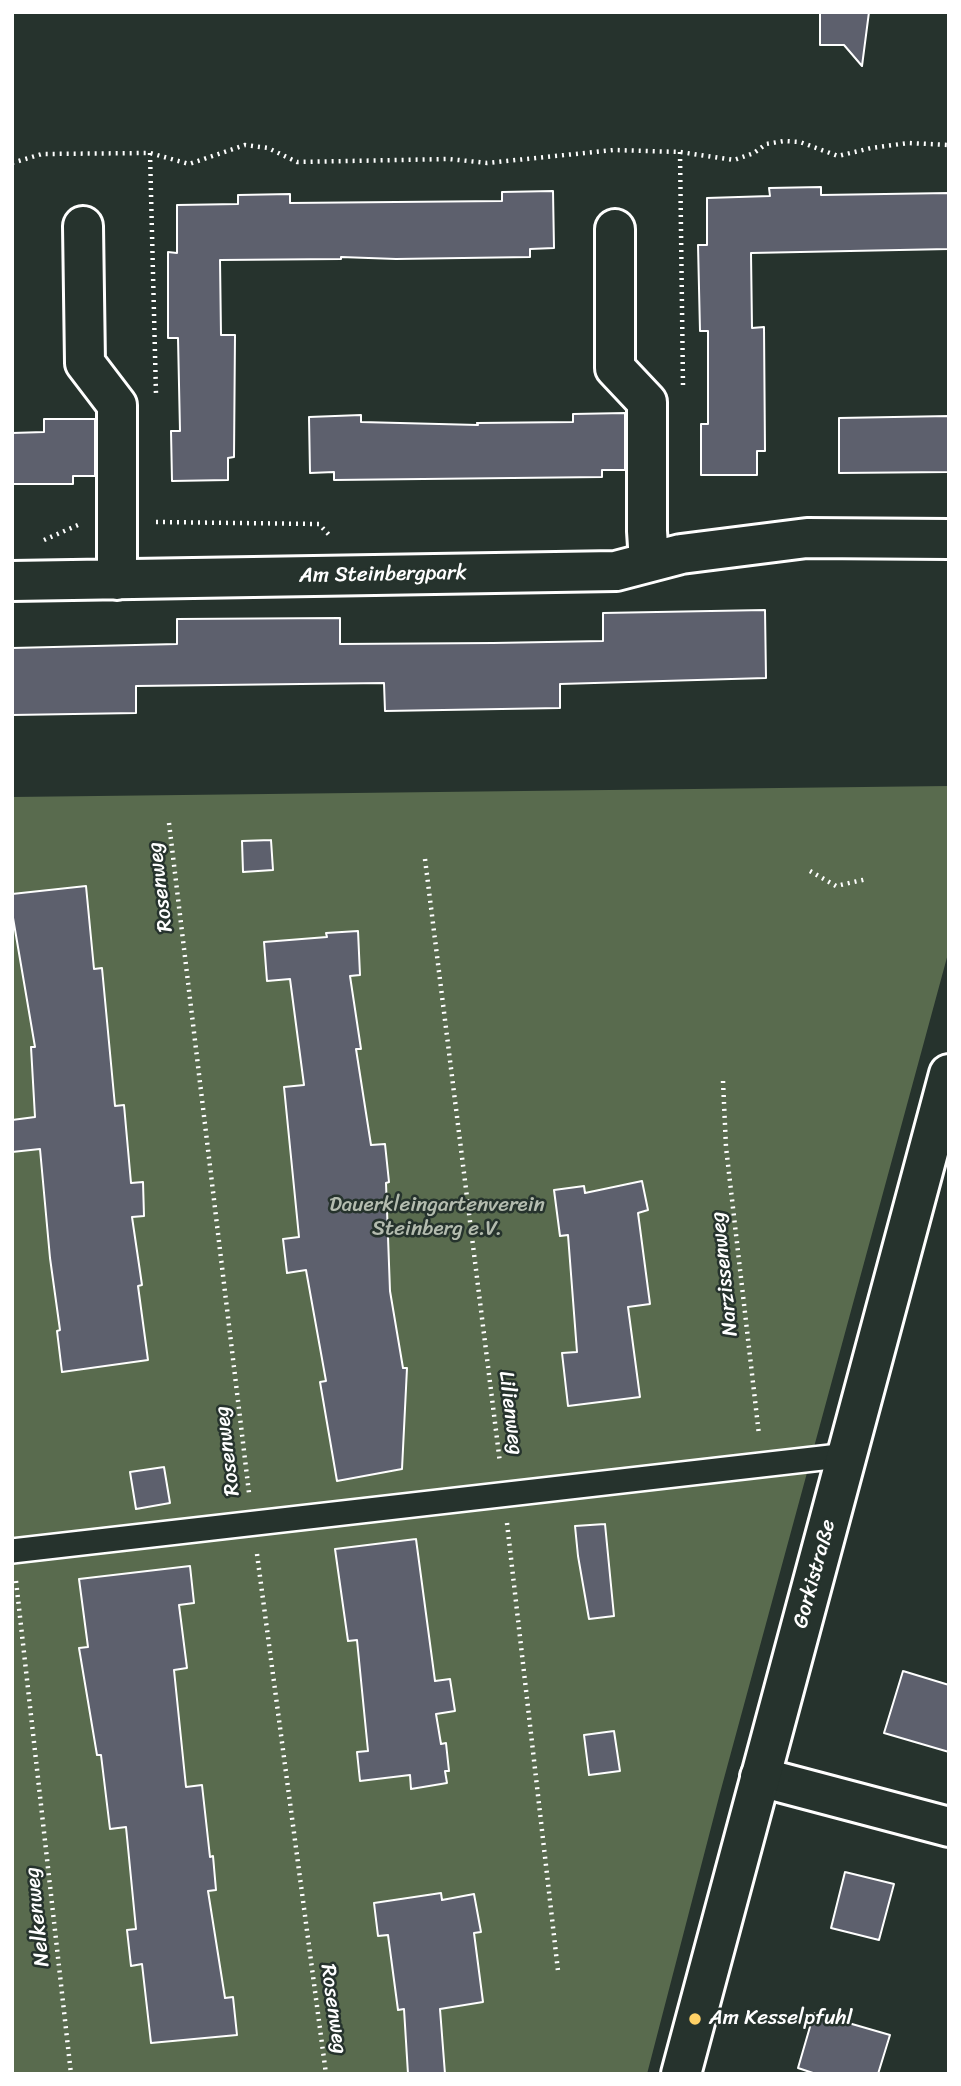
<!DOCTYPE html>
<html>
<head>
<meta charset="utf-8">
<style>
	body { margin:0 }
	#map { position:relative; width:961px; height:2086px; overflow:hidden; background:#26332d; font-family:Sriracha,sans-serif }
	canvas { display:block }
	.frame { position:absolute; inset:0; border:14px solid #fff; pointer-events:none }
</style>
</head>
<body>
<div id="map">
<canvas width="961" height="2086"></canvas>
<div class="frame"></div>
</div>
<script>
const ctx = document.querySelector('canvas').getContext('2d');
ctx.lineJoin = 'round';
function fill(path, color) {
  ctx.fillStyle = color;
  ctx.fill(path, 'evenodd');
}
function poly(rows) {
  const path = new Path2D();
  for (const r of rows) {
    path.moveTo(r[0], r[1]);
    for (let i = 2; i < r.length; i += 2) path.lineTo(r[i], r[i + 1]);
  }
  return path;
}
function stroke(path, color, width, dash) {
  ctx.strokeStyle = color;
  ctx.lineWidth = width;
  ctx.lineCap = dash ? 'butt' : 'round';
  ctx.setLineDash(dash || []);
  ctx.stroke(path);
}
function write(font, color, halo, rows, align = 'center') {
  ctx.font = font + ' Sriracha,sans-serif';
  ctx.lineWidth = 5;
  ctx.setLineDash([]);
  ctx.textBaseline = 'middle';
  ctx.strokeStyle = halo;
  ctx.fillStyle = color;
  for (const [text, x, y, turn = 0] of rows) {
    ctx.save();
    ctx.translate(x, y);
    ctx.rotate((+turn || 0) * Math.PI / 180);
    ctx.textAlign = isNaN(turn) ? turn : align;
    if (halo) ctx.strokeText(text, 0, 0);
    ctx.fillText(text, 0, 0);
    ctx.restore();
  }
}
const green = poly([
	[949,786,949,950,720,1793,647,2074,12,2074,12,797]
]);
const building = poly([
	[820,12,869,12,862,66,844,45,820,45,820,12],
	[821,187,821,195,949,193,949,249,751,253,752,328,764,327,765,451,757,451,757,475,701,475,701,424,708,424,708,331,700,331,698,245,707,245,707,198,770,196,769,188,821,187],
	[553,191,554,248,530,249,530,257,396,259,341,257,341,259,220,260,221,335,235,335,234,457,228,458,228,480,172,481,171,431,180,431,178,338,168,338,168,252,177,253,177,205,238,204,238,195,290,194,290,203,502,201,502,192,553,191],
	[625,413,625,470,602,470,602,477,334,480,334,472,310,473,309,417,361,415,361,422,478,425,477,423,573,422,573,414,625,413],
	[949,416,949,472,839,473,839,418,949,416],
	[44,419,95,419,95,476,73,476,73,484,12,484,12,433,44,432,44,419],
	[765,610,766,678,560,684,560,708,385,711,384,683,136,686,136,713,12,715,12,648,177,644,177,619,340,618,340,644,493,643,603,641,603,613,765,610],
	[271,840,273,870,243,872,242,841,271,840],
	[86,886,94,969,102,968,115,1106,124,1105,131,1183,143,1182,144,1216,132,1217,142,1285,138,1286,148,1360,62,1372,57,1331,60,1330,50,1258,40,1149,12,1152,12,1120,35,1117,31,1047,35,1047,12,912,12,894,86,886],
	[358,931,360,975,350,976,361,1049,356,1049,371,1145,385,1144,389,1182,386,1183,390,1291,403,1368,407,1368,402,1469,337,1481,320,1382,326,1381,306,1270,287,1273,283,1239,299,1237,284,1087,304,1085,290,979,267,981,264,942,327,937,326,933,358,931],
	[642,1181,648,1210,638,1213,650,1304,628,1307,640,1397,568,1406,562,1353,577,1352,568,1235,560,1236,554,1190,584,1186,585,1193,642,1181],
	[164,1467,170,1503,136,1509,130,1472,164,1467],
	[605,1524,614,1616,589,1619,578,1556,575,1526,605,1524],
	[416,1539,435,1681,450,1679,455,1711,436,1714,441,1744,446,1743,449,1771,445,1771,447,1783,411,1789,410,1775,360,1781,357,1752,368,1751,357,1640,348,1641,335,1549,416,1539],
	[190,1566,194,1603,179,1605,187,1668,174,1670,186,1787,202,1785,210,1857,213,1856,216,1890,208,1891,225,1998,233,1997,237,2035,151,2043,142,1964,131,1966,127,1930,136,1929,126,1827,110,1829,101,1755,97,1755,79,1648,88,1647,79,1579,190,1566],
	[903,1671,949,1685,949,1752,884,1733,903,1671],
	[614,1731,620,1771,589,1775,584,1735,614,1731],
	[845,1872,894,1884,879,1940,831,1928,845,1872],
	[441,1893,442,1900,474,1894,481,1932,474,1933,483,2002,440,2009,445,2074,408,2074,404,2009,398,2010,388,1935,378,1936,374,1903,441,1893],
	[814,2013,890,2035,878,2074,816,2074,798,2068,814,2013]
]);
const path = poly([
	[680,152,683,385],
	[150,153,156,394],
	[12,163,42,154,150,153,189,164,245,145,268,148,297,162,449,159,487,163,614,150,680,152,734,160,754,153,766,144,784,141,800,142,838,156,871,148,908,143,949,145],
	[156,522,319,524,331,537],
	[44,540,78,525],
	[169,823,249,1493],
	[425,859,500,1463],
	[810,871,836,886,867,879],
	[723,1081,726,1147,759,1435],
	[507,1523,558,1971],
	[257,1554,326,2074],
	[16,1581,71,2074]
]);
const service = poly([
	[12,1551,848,1455]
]);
const minor = poly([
	[83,226,85,363,117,405,117,580],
	[615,229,615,368,647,402,647,531,649,562],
	[12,581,616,571,681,554,807,538,949,539],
	[760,1777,949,1827]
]);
const secondary = poly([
	[681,2074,949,1074]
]);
const markers = [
	[695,2019,7,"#ffd166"]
];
const streetNames = [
	["Am Steinbergpark",383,575,-1],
	["Rosenweg",161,887,-97],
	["Narzissenweg",725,1274,-96],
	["Lilienweg",510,1413,83],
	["Rosenweg",228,1451,-97],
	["Gorkistraße",815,1574,-75],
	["Nelkenweg",38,1917,-96],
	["Rosenweg",333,2009,82]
];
const parkNames = [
	["Dauerkleingartenverein",437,1206],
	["Steinberg e.V.",437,1230]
];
const poiNames = [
	["Am Kesselpfuhl",709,2019]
];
fill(green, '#596b4e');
fill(building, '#5d606d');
stroke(building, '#fff', 2);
stroke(service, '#fff', 28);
stroke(minor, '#fff', 44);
stroke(secondary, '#fff', 44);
stroke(path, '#fff', 4.5, [2, 5]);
stroke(service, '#26332d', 23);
stroke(minor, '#26332d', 38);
stroke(secondary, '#26332d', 38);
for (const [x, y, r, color] of markers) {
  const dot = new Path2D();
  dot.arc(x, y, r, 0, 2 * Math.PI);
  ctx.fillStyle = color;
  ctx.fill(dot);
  stroke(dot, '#26332d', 2.5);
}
write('21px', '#fff', '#26332d', streetNames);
write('21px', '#b4bcaf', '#26332d', parkNames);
write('21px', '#fff', '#26332d', poiNames, 'left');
</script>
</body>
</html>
